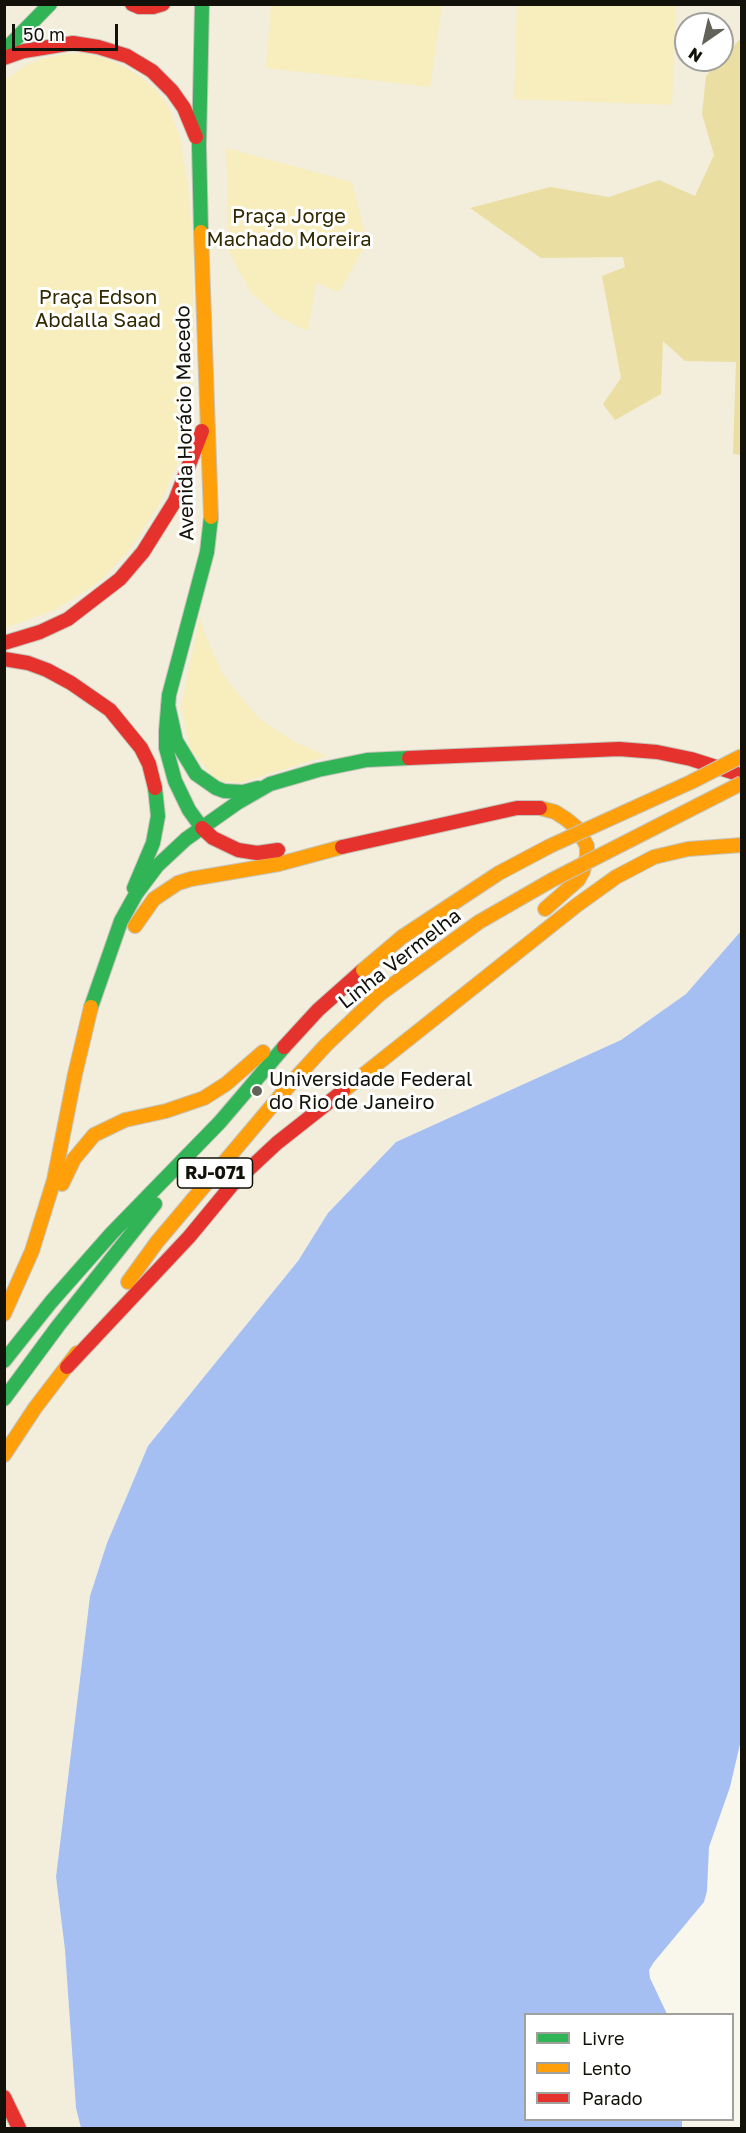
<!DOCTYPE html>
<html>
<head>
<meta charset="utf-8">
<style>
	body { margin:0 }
	#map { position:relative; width:746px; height:2133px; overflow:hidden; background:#f9f7ec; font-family:"Golos Text",sans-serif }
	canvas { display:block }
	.frame { position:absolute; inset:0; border:6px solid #12110a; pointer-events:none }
	.legend { position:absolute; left:524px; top:2013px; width:210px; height:108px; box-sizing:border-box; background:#fff; border:2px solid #a0a09d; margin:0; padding:8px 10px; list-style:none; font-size:18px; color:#12110a }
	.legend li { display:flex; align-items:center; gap:12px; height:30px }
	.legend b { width:30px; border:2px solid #a0a09d }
	.north { position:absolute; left:674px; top:12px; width:60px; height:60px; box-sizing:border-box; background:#fff; border:2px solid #a0a09d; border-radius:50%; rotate:214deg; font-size:16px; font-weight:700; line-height:24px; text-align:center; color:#12110a }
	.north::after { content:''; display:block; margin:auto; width:21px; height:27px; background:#636259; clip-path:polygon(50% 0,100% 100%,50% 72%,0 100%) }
	.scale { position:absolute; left:12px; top:24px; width:106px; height:27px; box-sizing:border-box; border:3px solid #12110a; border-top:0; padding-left:8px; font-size:18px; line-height:21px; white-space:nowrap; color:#12110a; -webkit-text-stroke:4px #fff; paint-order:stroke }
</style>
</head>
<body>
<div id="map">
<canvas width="746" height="2133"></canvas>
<div class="frame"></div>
<ul class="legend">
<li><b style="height:8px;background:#30b455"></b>Livre</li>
<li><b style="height:8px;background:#ff9f0a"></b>Lento</li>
<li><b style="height:8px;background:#e5322d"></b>Parado</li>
</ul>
<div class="north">N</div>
<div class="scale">50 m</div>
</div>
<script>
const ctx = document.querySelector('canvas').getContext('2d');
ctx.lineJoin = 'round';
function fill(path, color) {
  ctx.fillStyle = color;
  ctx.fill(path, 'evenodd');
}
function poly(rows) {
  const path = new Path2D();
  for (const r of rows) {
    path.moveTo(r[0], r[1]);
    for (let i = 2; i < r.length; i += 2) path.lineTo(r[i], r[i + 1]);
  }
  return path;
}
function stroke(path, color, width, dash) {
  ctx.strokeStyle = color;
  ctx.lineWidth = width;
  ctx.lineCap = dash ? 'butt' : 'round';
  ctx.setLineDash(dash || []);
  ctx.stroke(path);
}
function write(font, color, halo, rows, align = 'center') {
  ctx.font = font + ' "Golos Text",sans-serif';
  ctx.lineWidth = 6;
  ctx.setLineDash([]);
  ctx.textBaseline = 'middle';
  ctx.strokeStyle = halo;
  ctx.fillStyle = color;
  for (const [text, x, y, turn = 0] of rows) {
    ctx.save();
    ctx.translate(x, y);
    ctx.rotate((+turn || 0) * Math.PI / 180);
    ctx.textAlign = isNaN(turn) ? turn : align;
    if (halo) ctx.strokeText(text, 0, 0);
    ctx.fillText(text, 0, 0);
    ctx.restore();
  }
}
const built = poly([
	[5,5,741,5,741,931,686,994,621,1040,396,1142,328,1213,298,1261,148,1446,107,1543,90,1596,56,1877,65,1950,76,2108,81,2128,5,2128],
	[686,24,722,24,722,60,686,60]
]);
const green = poly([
	[271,5,442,5,430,87,266,68],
	[517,5,676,5,672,105,514,99],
	[85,53,104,58,123,66,142,78,156,90,168,106,180,138,188,187,193,246,192,374,188,428,179,461,160,503,131,548,99,582,55,610,5,628,5,80,26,65,45,58,65,54],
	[226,148,352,182,367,242,339,292,316,283,308,331,279,317,251,293,229,252],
	[200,616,204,632,222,673,243,700,259,718,277,731,297,743,327,756,240,783,217,781,191,750,181,707]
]);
const forest = poly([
	[741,38,741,455,733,454,736,362,685,361,663,341,661,394,615,420,603,404,621,378,602,276,625,267,623,257,541,258,470,208,550,187,609,197,659,180,695,196,714,155,702,114,706,76]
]);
const water = poly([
	[741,931,741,1740,730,1787,709,1847,707,1891,704,1902,654,1962,649,1970,650,1978,667,2014,526,2014,526,2120,682,2120,682,2128,81,2128,76,2108,65,1950,56,1877,90,1596,107,1543,148,1446,298,1261,328,1213,396,1142,621,1040,686,994]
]);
const fast = poly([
	[4,51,50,4],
	[201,232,199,145,202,4],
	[168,705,176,741,196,774,216,788,224,791,243,792,258,788],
	[202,828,189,810,175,781,166,748,166,731,169,695,207,552,211,517],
	[134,888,153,843,158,816,155,788],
	[91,1007,121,921,136,894,157,866,186,839,237,803,270,784,318,770,367,760,409,758],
	[4,1361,51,1302,111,1234,220,1122,284,1047],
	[4,1399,58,1326,155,1204]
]);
const slow = poly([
	[201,232,211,517],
	[540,808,555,812,566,819,577,828,587,846,587,856,583,871,578,880,545,909],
	[135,926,154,899,178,883,191,879,279,864,342,847],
	[343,1091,577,905,616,877,654,857,688,849,742,845],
	[62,1184,74,1159,94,1135,125,1120,166,1111,204,1098,226,1084,263,1052],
	[128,1282,157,1242,292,1082,326,1045,380,994],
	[4,1314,32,1251,54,1180,75,1074,91,1007],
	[4,1455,35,1408,77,1353]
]);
const jam = poly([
	[132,4,139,7,153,7,163,4],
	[4,58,24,51,73,43,98,47,127,56,152,71,172,91,184,108,196,137],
	[4,643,40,632,68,619,120,579,143,552,175,501,202,431],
	[4,659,28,663,47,670,71,683,110,710,141,748,149,764,155,788],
	[409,758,619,749,657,752,691,759,735,773],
	[202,828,213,838,238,850,257,853,278,850],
	[342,847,517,808,540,808],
	[284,1047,318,1010,363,970],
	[67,1367,189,1237,232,1185,277,1143,343,1091],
	[4,2097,19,2128]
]);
const slowBridge = poly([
	[363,970,402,937,499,873,550,846,691,782,742,756],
	[380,994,479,922,552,880,742,783]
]);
const markers = [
	[257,1091,6,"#636259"]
];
const shields = [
	[215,1173,75]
];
const shieldNames = [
	["RJ-071",215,1173]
];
const parkNames = [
	["Praça Jorge",289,217],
	["Machado Moreira",289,240],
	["Praça Edson",98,298],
	["Abdalla Saad",98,321]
];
const streetNames = [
	["Avenida Horácio Macedo",185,423,-91],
	["Linha Vermelha",400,959,-38]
];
const poiNames = [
	["Universidade Federal",269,1080],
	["do Rio de Janeiro",269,1103]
];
fill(built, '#f2eedb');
fill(green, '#f7edbd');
fill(forest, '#eadea2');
fill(water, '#a6bff3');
stroke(fast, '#c5c3ba', 16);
stroke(slow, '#c5c3ba', 16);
stroke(jam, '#c5c3ba', 16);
stroke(fast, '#30b455', 14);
stroke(slow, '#ff9f0a', 14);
stroke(jam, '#e5322d', 14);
stroke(slowBridge, '#c5c3ba', 16, []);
stroke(slowBridge, '#ff9f0a', 14);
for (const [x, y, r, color] of markers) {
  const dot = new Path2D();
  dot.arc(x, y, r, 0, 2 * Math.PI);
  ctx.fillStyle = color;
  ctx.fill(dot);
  stroke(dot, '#fff', 2);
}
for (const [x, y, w] of shields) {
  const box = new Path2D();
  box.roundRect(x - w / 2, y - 15, w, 30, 4.5);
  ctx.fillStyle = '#fff';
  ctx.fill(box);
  stroke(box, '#12110a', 1.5);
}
write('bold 18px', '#12110a', null, shieldNames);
write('20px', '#322a00', '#fff', parkNames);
write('20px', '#12110a', '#fff', streetNames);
write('20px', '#12110a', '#fff', poiNames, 'left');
</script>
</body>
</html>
